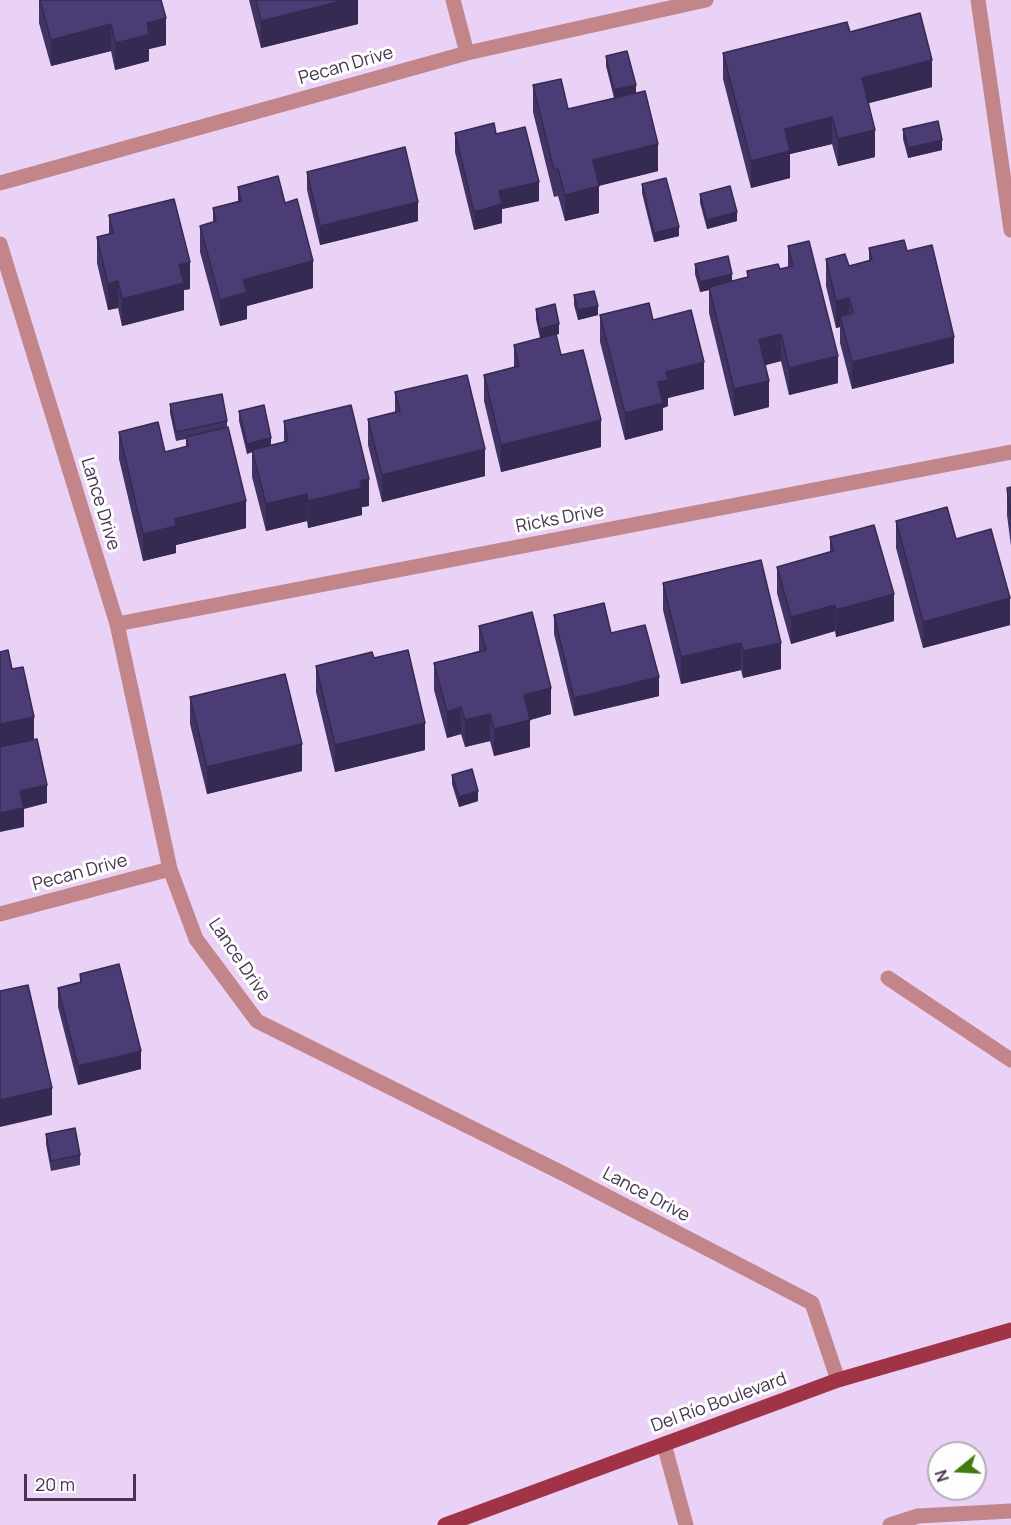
<!DOCTYPE html>
<html>
<head>
<meta charset="utf-8">
<style>
	body { margin:0 }
	#map { position:relative; width:1011px; height:1525px; overflow:hidden; background:#ead2f7; font-family:Manrope,sans-serif }
	canvas { display:block }
	.north { position:absolute; left:927px; top:1441px; width:60px; height:60px; box-sizing:border-box; background:#fdfdfd; border:2px solid #b4adb7; border-radius:50%; rotate:252deg; font-size:16px; font-weight:700; line-height:24px; text-align:center; color:#46354e }
	.north::after { content:''; display:block; margin:auto; width:21px; height:27px; background:#427a0f; clip-path:polygon(50% 0,100% 100%,50% 72%,0 100%) }
	.scale { position:absolute; left:24px; top:1474px; width:112px; height:27px; box-sizing:border-box; border:3px solid #46354e; border-top:0; padding-left:8px; font-size:18px; line-height:21px; white-space:nowrap; color:#46354e; -webkit-text-stroke:4px #fdfdfd; paint-order:stroke }
</style>
</head>
<body>
<div id="map">
<canvas width="1011" height="1525"></canvas>
<div class="north">N</div>
<div class="scale">20 m</div>
</div>
<script>
const ctx = document.querySelector('canvas').getContext('2d');
ctx.lineJoin = 'round';
function poly(rows) {
  const path = new Path2D();
  for (const r of rows) {
    path.moveTo(r[0], r[1]);
    for (let i = 2; i < r.length; i += 2) path.lineTo(r[i], r[i + 1]);
  }
  return path;
}
function stroke(path, color, width, dash) {
  ctx.strokeStyle = color;
  ctx.lineWidth = width;
  ctx.lineCap = dash ? 'butt' : 'round';
  ctx.setLineDash(dash || []);
  ctx.stroke(path);
}
function fill(path, color) {
  ctx.fillStyle = color;
  ctx.fill(path, 'evenodd');
}
function write(font, color, halo, rows, align = 'center') {
  ctx.font = font + ' Manrope,sans-serif';
  ctx.lineWidth = 6;
  ctx.setLineDash([]);
  ctx.textBaseline = 'middle';
  ctx.strokeStyle = halo;
  ctx.fillStyle = color;
  for (const [text, x, y, turn = 0] of rows) {
    ctx.save();
    ctx.translate(x, y);
    ctx.rotate((+turn || 0) * Math.PI / 180);
    ctx.textAlign = isNaN(turn) ? turn : align;
    if (halo) ctx.strokeText(text, 0, 0);
    ctx.fillText(text, 0, 0);
    ctx.restore();
  }
}
const minor = poly([
	[453,0,467,53],
	[978,0,1011,230],
	[0,183,467,53,706,0],
	[0,244,117,624,170,869,196,939,257,1021,564,1174,812,1303,838,1380],
	[117,624,1011,452],
	[0,914,170,869],
	[888,978,1011,1060],
	[664,1444,686,1525],
	[890,1525,918,1516,1011,1511]
]);
const major = poly([
	[445,1525,838,1380,1011,1330]
]);
const wall = poly([
	[39,0,161,0,166,45,149,49,149,61,115,70,111,51,51,66,39,23],
	[249,0,358,0,358,24,261,48],
	[723,53,932,87,868,103,875,157,838,166,832,144,790,154,790,178,751,188,723,79],
	[606,56,636,93,658,171,599,186,599,213,565,221,558,196,554,197,533,112,533,85,568,109,614,98,606,66],
	[903,129,942,150,908,158,903,139],
	[455,133,496,134,539,201,502,209,502,223,474,230,455,152],
	[307,172,418,221,320,245,307,190],
	[642,184,679,236,654,242,642,193],
	[238,187,285,203,313,288,247,306,247,319,220,326,200,252,200,226,213,222,213,208,238,201],
	[700,194,737,221,707,229,700,203],
	[109,215,190,289,184,290,184,310,122,326,118,308,108,310,97,263,97,237,109,234],
	[788,246,838,383,789,395,781,361,765,365,769,407,734,416,709,313,709,290,700,292,695,274,695,264,732,281,747,277,747,271,780,269,788,267],
	[869,248,907,251,954,363,852,389,840,343,840,327,836,328,826,286,826,259,849,266,869,260],
	[574,295,598,315,578,320,574,305],
	[536,309,559,334,556,334,561,355,601,447,501,472,484,401,484,375,514,367,514,345,540,338,536,319],
	[600,315,653,320,704,389,668,398,668,406,663,408,663,430,625,440,600,342],
	[395,392,485,476,382,502,368,445,368,419,395,412],
	[170,404,227,421,227,427,246,528,176,545,176,553,143,561,119,459,119,432,165,452,186,447,186,439,176,441,170,413],
	[239,411,271,445,284,442,284,421,369,506,362,507,362,515,308,528,307,521,266,531,252,477,252,452,247,454,239,421],
	[1011,487,1011,546,1007,515,1007,488],
	[896,521,956,539,1010,625,923,648,896,548],
	[830,537,894,621,836,637,835,631,791,644,777,593,777,567,830,552],
	[663,583,781,669,743,678,741,670,681,684,663,610],
	[554,615,611,633,659,696,574,716,554,634],
	[479,626,551,714,530,720,530,747,494,756,490,741,465,747,461,734,447,738,434,690,434,663,479,651],
	[374,658,425,750,335,772,316,692,316,666],
	[190,697,302,771,207,794,190,724],
	[452,775,478,801,459,807,452,784],
	[80,974,141,1069,78,1085,58,1007,58,988,80,982],
	[46,1134,80,1155,80,1165,51,1171,46,1144]
]);
const shadedWall = poly([
	[346,0,358,0,358,24,261,48,261,21],
	[166,18,166,45,149,49,149,61,115,70,115,43,147,23],
	[111,24,111,51,51,66,51,40],
	[932,60,932,87,862,105,862,78],
	[636,85,636,94,614,100,614,90],
	[832,117,832,144,790,154,790,178,751,188,751,161,785,129],
	[875,130,875,157,838,166,838,139],
	[942,140,942,150,908,158,908,148],
	[658,144,658,171,593,187,593,160],
	[539,182,539,201,502,209,502,223,474,230,474,212,499,191],
	[599,186,599,213,565,221,565,195],
	[418,202,418,221,320,245,320,226],
	[737,212,737,221,707,229,707,220],
	[679,227,679,236,654,242,654,233],
	[313,261,313,288,247,306,247,319,220,326,220,300,243,280],
	[190,262,190,289,184,290,184,310,122,326,122,299,179,265],
	[732,274,732,284,709,287,709,290,700,292,700,282],
	[118,281,118,308,108,310,108,284],
	[849,298,849,325,840,316,840,327,836,328,836,301],
	[598,306,598,315,578,320,578,310],
	[559,324,559,334,540,339,540,329],
	[781,334,781,361,759,367,759,340],
	[954,337,954,363,852,389,852,362],
	[838,356,838,383,789,395,789,368],
	[704,362,704,389,668,398,668,406,663,408,663,430,625,440,625,413,658,382,666,372],
	[769,381,769,407,734,416,734,389],
	[601,420,601,447,501,472,501,445],
	[271,438,271,448,252,450,252,452,247,454,247,444],
	[485,449,485,476,382,502,382,475],
	[369,479,369,506,362,507,362,515,308,528,308,501,360,481],
	[307,494,307,521,266,531,266,504],
	[246,501,246,528,176,545,176,553,143,561,143,534,175,519],
	[894,594,894,621,836,637,836,610],
	[1010,598,1010,625,923,648,923,622],
	[835,605,835,631,791,644,791,617],
	[741,643,741,670,681,684,681,657],
	[781,643,781,669,743,678,743,651],
	[659,677,659,696,574,716,574,698],
	[551,688,551,714,530,720,530,747,494,756,494,729,524,695],
	[461,707,461,734,447,738,447,712],
	[490,714,490,741,465,747,465,720],
	[34,717,34,744,0,751,0,724],
	[425,723,425,750,335,772,335,745],
	[302,744,302,771,207,794,207,767],
	[47,785,47,803,24,809,24,827,0,832,0,813,20,791],
	[478,791,478,801,459,807,459,797],
	[141,1051,141,1069,78,1085,78,1066],
	[52,1088,52,1115,0,1127,0,1100]
]);
const building = poly([
	[40,0,161,0,166,18,147,23,149,35,115,43,111,24,51,40,40,0],
	[256,0,346,0,261,21,256,0],
	[920,13,932,60,862,78,875,130,838,139,832,117,785,129,790,151,751,161,723,53,847,22,850,32,920,13],
	[627,51,636,85,614,90,606,56,627,51],
	[561,79,568,109,645,91,658,144,593,160,599,186,565,195,558,169,554,170,533,85,561,79],
	[938,121,942,140,908,148,903,129,938,121],
	[494,123,496,134,525,127,539,182,499,191,502,204,474,212,455,133,494,123],
	[405,147,418,202,320,226,307,172,405,147],
	[278,176,285,203,297,199,313,261,243,280,247,292,220,300,200,226,216,221,213,208,241,201,238,187,278,176],
	[666,178,679,227,654,233,642,184,666,178],
	[730,186,737,212,707,220,700,194,730,186],
	[174,199,190,262,179,265,184,283,122,299,118,281,108,284,97,237,113,233,109,215,174,199],
	[904,240,907,251,932,245,954,337,852,362,840,316,853,313,849,298,836,301,826,259,845,254,849,266,872,260,869,248,904,240],
	[809,241,838,356,789,368,781,334,759,340,769,381,734,389,709,287,748,277,747,271,778,264,780,269,793,266,788,246,809,241],
	[728,256,732,274,700,282,695,264,728,256],
	[594,291,598,306,578,310,574,295,594,291],
	[649,303,653,320,691,310,704,362,666,372,668,380,658,382,663,403,625,413,600,315,649,303],
	[555,304,559,324,540,329,536,309,555,304],
	[556,334,561,355,583,350,601,420,501,445,484,375,519,366,514,345,556,334],
	[467,375,485,449,382,475,368,419,400,411,395,392,467,375],
	[222,394,227,421,176,432,170,404,222,394],
	[264,405,271,438,247,444,239,411,264,405],
	[351,405,369,479,360,481,362,488,308,501,307,494,266,504,252,450,288,441,284,421,351,405],
	[158,422,165,452,188,446,186,437,228,427,246,501,175,519,176,526,143,534,119,432,158,422],
	[1011,487,1011,519,1007,488,1011,487],
	[947,507,956,539,991,529,1010,598,923,622,896,521,947,507],
	[874,525,894,594,836,610,835,605,791,617,777,567,833,551,830,537,874,525],
	[761,560,781,643,743,651,741,643,681,657,663,583,761,560],
	[604,603,611,633,645,625,659,677,574,698,554,615,604,603],
	[532,612,551,688,524,695,530,720,494,729,490,714,465,720,461,707,447,712,434,663,486,650,479,626,532,612],
	[8,650,12,669,23,667,34,717,0,724,0,652,8,650],
	[408,650,425,723,335,745,316,666,372,652,374,658,408,650],
	[285,674,302,744,207,767,190,697,285,674],
	[37,739,47,785,20,791,24,808,0,813,0,747,37,739],
	[472,769,478,791,459,797,452,775,472,769],
	[119,964,141,1051,78,1066,58,988,81,982,80,974,119,964],
	[28,985,52,1088,0,1100,0,991,28,985],
	[75,1128,80,1155,51,1161,46,1134,75,1128]
]);
const streetNames = [
	["Pecan Drive",346,66,-16],
	["Lance Drive",100,504,73],
	["Ricks Drive",560,519,-11],
	["Pecan Drive",80,873,-15],
	["Lance Drive",239,960,56],
	["Lance Drive",646,1195,28],
	["Del Río Boulevard",719,1403,-20]
];
stroke(minor, '#c28589', 15);
stroke(major, '#a03446', 15);
fill(wall, '#413465');
fill(shadedWall, '#352a52');
fill(building, '#4c3c75');
stroke(building, '#352a52', 1.5);
write('18px', '#46354e', '#fdfdfd', streetNames);
</script>
</body>
</html>
